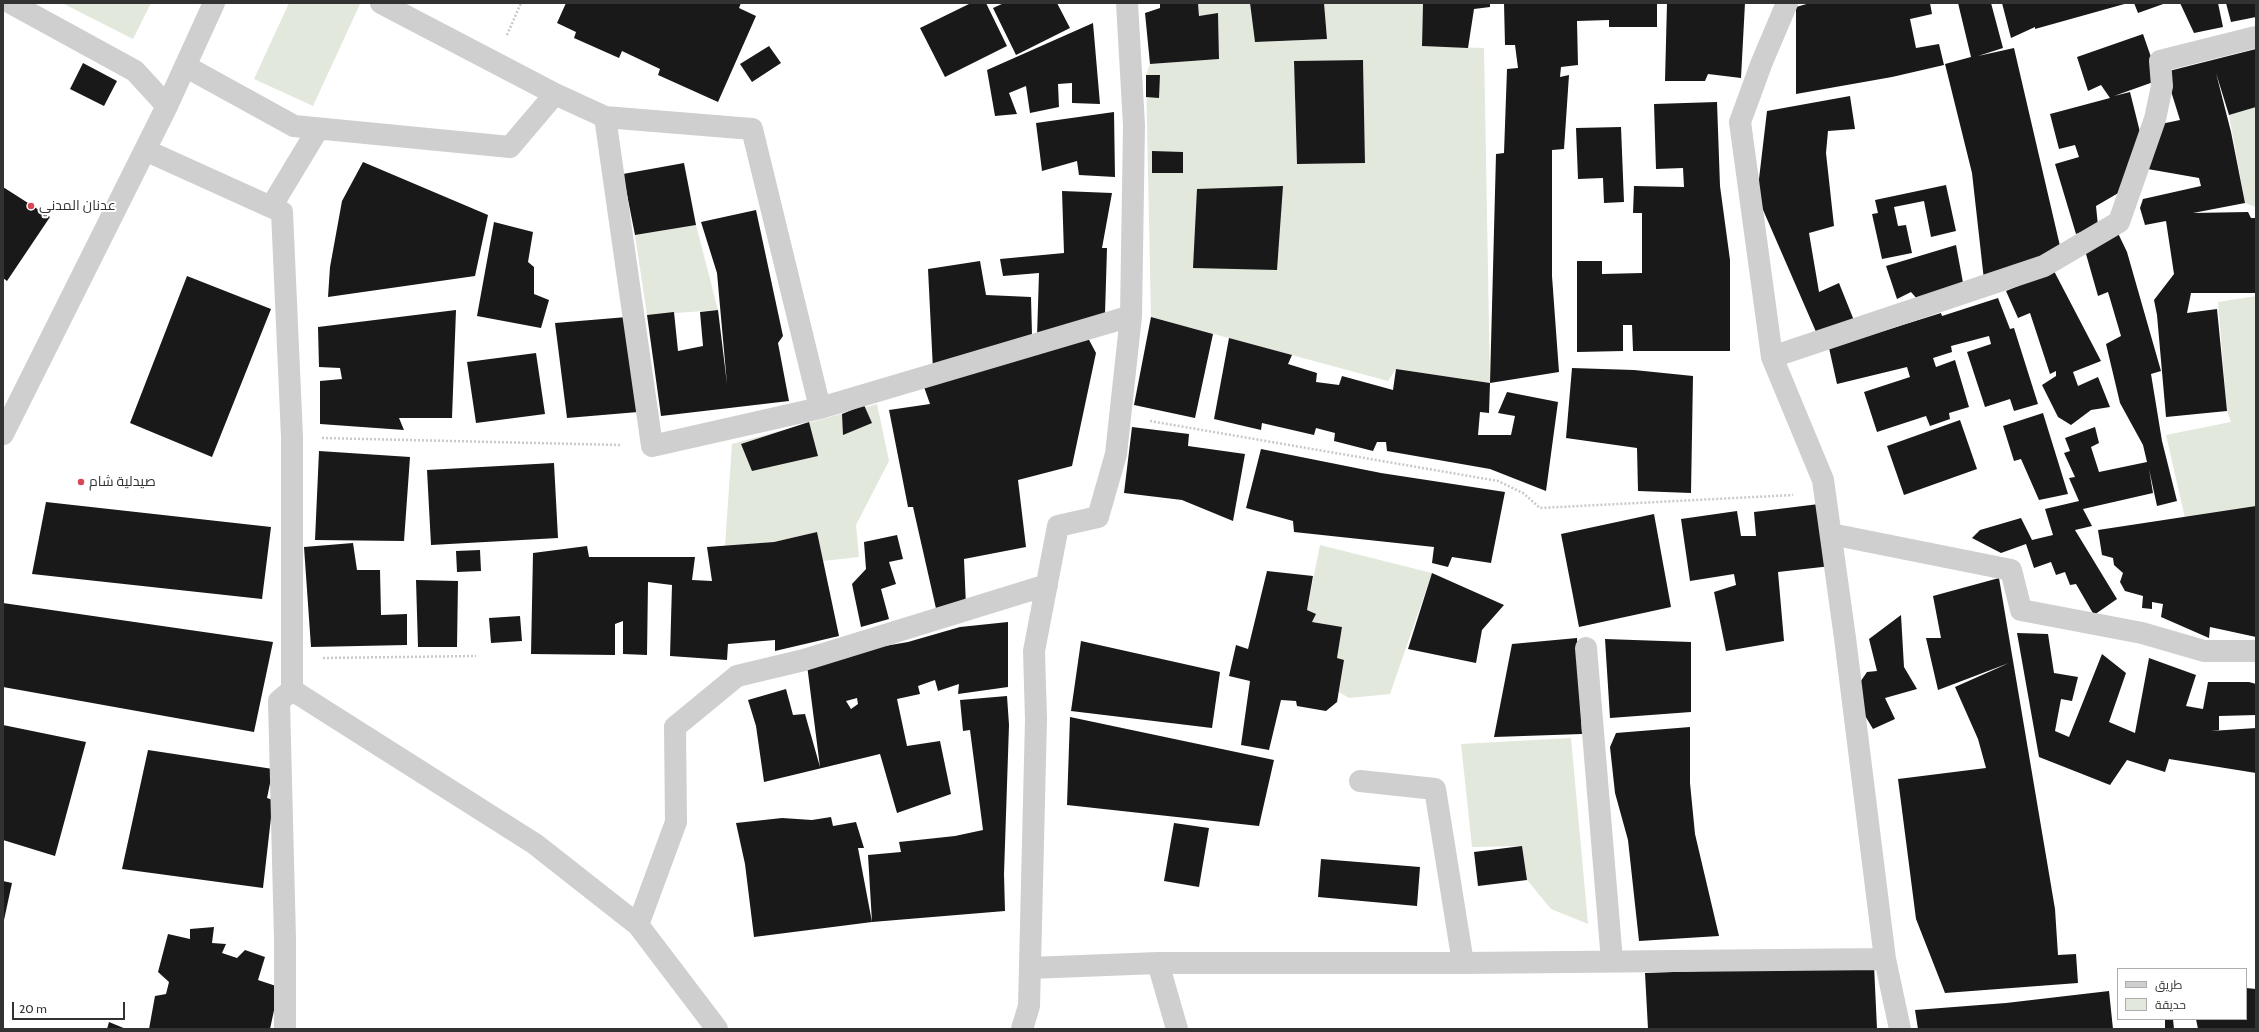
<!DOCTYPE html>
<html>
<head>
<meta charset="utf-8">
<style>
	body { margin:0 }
	#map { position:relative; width:2259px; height:1032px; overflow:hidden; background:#fff; font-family:Cabin,Cairo,sans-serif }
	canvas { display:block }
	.frame { position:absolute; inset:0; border:4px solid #323232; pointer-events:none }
	.legend { position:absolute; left:2117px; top:968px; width:130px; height:52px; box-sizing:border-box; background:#fff; border:1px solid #adadad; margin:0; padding:5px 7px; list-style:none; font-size:12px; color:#323232 }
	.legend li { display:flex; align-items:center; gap:8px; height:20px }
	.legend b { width:20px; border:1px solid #adadad }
	.scale { position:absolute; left:12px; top:1002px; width:113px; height:18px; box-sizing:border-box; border:2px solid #323232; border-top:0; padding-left:5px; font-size:12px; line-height:14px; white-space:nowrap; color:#323232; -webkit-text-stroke:3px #fff; paint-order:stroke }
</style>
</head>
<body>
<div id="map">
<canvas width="2259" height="1032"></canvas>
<div class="frame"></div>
<ul class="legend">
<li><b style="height:5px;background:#cfcfcf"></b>طريق</li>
<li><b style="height:11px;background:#e2e8dc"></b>حديقة</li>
</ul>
<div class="scale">20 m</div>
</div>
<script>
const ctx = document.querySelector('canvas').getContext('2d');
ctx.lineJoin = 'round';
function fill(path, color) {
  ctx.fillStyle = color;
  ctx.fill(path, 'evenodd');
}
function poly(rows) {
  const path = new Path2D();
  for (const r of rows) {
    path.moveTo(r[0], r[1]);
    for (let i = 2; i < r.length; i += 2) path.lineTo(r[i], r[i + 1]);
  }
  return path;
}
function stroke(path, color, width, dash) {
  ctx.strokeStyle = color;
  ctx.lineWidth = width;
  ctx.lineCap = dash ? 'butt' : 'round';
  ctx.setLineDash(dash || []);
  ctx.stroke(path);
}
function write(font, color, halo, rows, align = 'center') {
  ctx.font = font + ' Cabin,Cairo,sans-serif';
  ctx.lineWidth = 4;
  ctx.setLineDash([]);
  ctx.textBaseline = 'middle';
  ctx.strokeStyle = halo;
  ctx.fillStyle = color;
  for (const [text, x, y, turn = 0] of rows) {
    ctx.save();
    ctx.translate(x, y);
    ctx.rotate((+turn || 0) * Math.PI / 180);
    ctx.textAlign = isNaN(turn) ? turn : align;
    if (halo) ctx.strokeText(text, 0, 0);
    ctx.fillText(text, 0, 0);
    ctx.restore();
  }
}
const green = poly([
	[62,3,151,3,133,39],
	[289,3,360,4,313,106,254,79],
	[1198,3,1250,3,1255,42,1327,39,1324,3,1423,3,1422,46,1484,48,1490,383,1396,369,1388,381,1151,317,1146,75,1150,64,1219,59,1218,14,1199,16],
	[1363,60,1365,163,1297,164,1294,61],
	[2256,107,2256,207,2245,203,2229,115],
	[696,225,718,310,647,315,635,235],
	[2256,296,2256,506,2185,518,2166,435,2231,422,2227,411,2218,302],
	[877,404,889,461,856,525,859,557,823,561,817,532,774,542,725,546,732,444],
	[1320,545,1432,573,1390,694,1349,698,1339,692,1344,660,1337,658,1342,627,1312,622,1316,614,1307,610],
	[1571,738,1588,924,1551,909,1527,880,1522,846,1472,847,1461,744]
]);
const building = poly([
	[566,3,741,3,739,8,756,16,718,102,658,75,660,69,622,51,619,58,574,38,576,32,557,23],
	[971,3,986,3,1007,46,945,77,920,28],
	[1004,3,1057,3,1070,28,1016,55,993,8],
	[1160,3,1198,3,1199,16,1218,13,1219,59,1150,64,1145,13,1160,8],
	[1250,3,1324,3,1327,39,1255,42],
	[1423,3,1490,3,1490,7,1474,9,1468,48,1422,46],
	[1504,3,1657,3,1657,27,1609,27,1609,20,1577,21,1578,65,1561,67,1560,77,1569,75,1564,149,1552,150,1552,276,1559,372,1490,383,1496,154,1504,153,1507,69,1518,68,1515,45,1505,45],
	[1667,3,1745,3,1741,78,1708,74,1705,81,1665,81],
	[1810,3,1930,3,1932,14,1910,19,1916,48,1939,44,1944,65,1892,77,1796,94,1796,7],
	[1958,3,1991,3,2003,48,1978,56,2014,48,2060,246,2032,262,1984,280,1972,173,1945,64,1971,57],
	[2002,3,2128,3,2035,29,2035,27,2011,38],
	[2134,3,2166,3,2138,13],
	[2180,3,2218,3,2223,27,2194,33],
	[2226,3,2256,3,2256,17,2231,22],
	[1093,23,1100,104,1072,103,1072,83,1058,84,1059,107,1030,113,1026,86,1009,93,1017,114,995,116,987,70],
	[2143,34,2159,80,2114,96,2130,92,2142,140,2127,188,2096,206,2098,226,2076,234,2055,164,2079,157,2075,145,2059,149,2050,114,2110,98,2101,85,2088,91,2077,57],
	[769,46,781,63,752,82,740,64],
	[2256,49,2256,107,2229,115,2216,73,2231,132,2245,203,2193,213,2248,212,2251,218,2256,218,2256,293,2191,293,2187,313,2217,309,2227,411,2166,417,2157,315,2154,300,2174,274,2166,221,2145,225,2140,208,2143,199,2201,186,2199,178,2142,168,2156,125,2180,120,2165,72],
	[1363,60,1365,163,1297,164,1294,61],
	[83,63,117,81,104,106,70,89],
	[1146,75,1160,75,1159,98,1146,97],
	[1850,96,1855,129,1828,131,1826,153,1834,226,1809,233,1819,292,1839,283,1857,328,1820,341,1757,196,1767,111],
	[1717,102,1720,186,1730,260,1730,351,1633,351,1632,325,1623,325,1623,351,1577,352,1577,261,1602,261,1602,274,1642,273,1642,213,1633,213,1634,186,1684,187,1683,168,1656,169,1654,104],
	[1114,112,1115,177,1079,175,1077,161,1042,171,1036,123],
	[1621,127,1624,202,1604,203,1603,178,1578,179,1576,128],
	[1152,151,1183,152,1183,173,1152,173],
	[363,162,488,215,475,276,328,297,330,267,342,201],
	[684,163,696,225,635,235,623,174],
	[1946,185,1956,231,1931,237,1924,201,1894,207,1898,226,1906,225,1912,253,1882,259,1872,214,1878,213,1875,200],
	[1283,186,1277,270,1193,268,1197,189],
	[3,187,50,217,7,281,3,278],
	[1062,191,1112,193,1102,248,1107,248,1105,314,1037,337,1039,273,1003,276,1000,259,1064,253],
	[756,210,783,336,778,343,789,401,661,416,647,315,674,312,678,351,703,346,700,312,718,310,727,384,717,273,701,222],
	[494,222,533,232,528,262,534,267,534,294,549,300,541,328,477,316],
	[2116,229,2127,252,2161,371,2151,374,2162,441,2177,501,2157,506,2149,469,2153,493,2083,509,2092,526,2075,530,2117,599,2094,615,2076,584,2070,585,2065,572,2056,575,2051,562,2034,568,2026,544,2001,553,1972,538,1980,530,2021,518,2032,540,2053,535,2045,509,2079,501,2069,478,2075,477,2064,453,2070,451,2065,438,2095,427,2099,443,2091,447,2099,472,2147,462,2143,445,2120,403,2106,344,2121,336,2108,292,2098,296,2084,247],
	[1956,245,1964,288,1918,300,1911,292,1897,299,1886,266],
	[980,261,986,295,1031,297,1032,335,933,370,928,269],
	[2054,271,2101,361,2073,372,2078,386,2098,377,2110,407,2091,410,2071,425,2058,417,2042,385,2056,376,2056,371,2050,374,2030,313,2018,318,2006,291],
	[187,276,271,309,212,457,130,423],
	[1998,298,2010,329,2014,328,2038,404,2014,411,2010,399,1985,407,1967,352,1991,344,1989,336,1951,346,1952,352,1933,358,1936,367,1955,360,1969,407,1949,413,1950,419,1930,426,1926,416,1877,432,1864,392,1910,377,1907,367,1837,384,1829,348,1941,313,1942,316],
	[456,310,452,418,399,418,404,430,320,424,320,381,342,379,340,368,319,367,318,327],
	[627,317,638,412,567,418,555,323],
	[1151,317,1213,334,1195,418,1134,405],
	[1087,336,1096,353,1072,466,1018,480,1026,547,964,559,966,606,937,613,913,507,908,507,889,410,930,404,924,387],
	[1229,338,1292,355,1288,364,1317,373,1316,382,1339,385,1342,376,1393,390,1396,369,1490,383,1489,413,1480,412,1478,435,1511,435,1515,416,1498,413,1507,392,1558,402,1546,491,1490,469,1387,451,1386,442,1377,442,1373,451,1334,441,1335,433,1316,428,1314,435,1262,423,1261,430,1214,419],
	[536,353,545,414,476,423,467,362],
	[1572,368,1634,370,1693,376,1691,493,1638,491,1637,448,1566,438],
	[864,405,872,423,843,435,842,414],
	[2043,413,2068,494,2039,500,2021,459,2014,461,2003,426],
	[1960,420,1977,469,1904,495,1887,446],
	[809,422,818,456,752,471,741,444],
	[1132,427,1189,434,1188,446,1245,454,1233,521,1182,500,1124,493],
	[1261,449,1381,473,1505,492,1491,563,1452,557,1448,567,1432,563,1434,547,1294,532,1293,521,1246,508],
	[319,451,410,457,404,541,315,540],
	[554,463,558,538,431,545,427,470],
	[46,502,271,527,262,599,32,574],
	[1819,504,1831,566,1778,572,1784,641,1726,651,1714,592,1736,585,1734,574,1690,581,1681,519,1737,511,1741,536,1756,536,1754,512],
	[2256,506,2256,637,2210,627,2209,638,2161,617,2163,604,2152,602,2152,609,2142,608,2143,596,2125,591,2120,582,2123,573,2114,565,2113,558,2102,555,2098,530],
	[1654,514,1671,607,1579,627,1561,534],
	[817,532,839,636,775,651,775,640,728,644,727,660,670,656,672,585,648,582,647,655,623,654,623,621,615,624,615,655,531,654,533,553,587,546,589,557,695,557,692,580,712,581,707,547,774,542],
	[897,535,903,559,889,562,896,584,881,589,889,619,861,627,852,584,866,569,864,542],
	[353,543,357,570,380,570,381,615,407,614,407,645,311,647,304,547],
	[480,550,481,571,457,572,456,551],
	[1267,571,1313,576,1307,610,1316,614,1312,622,1342,627,1337,658,1344,660,1337,702,1326,711,1297,706,1296,701,1281,700,1269,750,1241,745,1250,681,1229,676,1236,645,1248,649],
	[1432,573,1504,605,1482,630,1476,663,1408,649],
	[1999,578,2055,909,2058,955,2076,954,2078,983,1945,993,1916,919,1898,779,1986,768,1978,739,1955,687,2009,663,1938,690,1926,638,1941,638,1933,596],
	[416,580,458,581,457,647,418,647],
	[3,603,273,642,254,732,3,687],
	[1901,615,1904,667,1917,689,1885,698,1895,719,1873,729,1852,694,1867,672,1877,671,1869,639],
	[520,616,522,641,491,643,489,618],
	[1008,622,1008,687,958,694,959,684,938,691,935,680,918,686,920,694,897,699,907,746,940,741,951,794,897,813,880,754,764,782,756,726,748,700,786,689,793,715,805,714,820,767,807,665,885,646,908,642,960,627],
	[857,698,858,704,851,709,846,701],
	[2017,633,2048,634,2054,673,2078,677,2072,701,2061,699,2055,731,2069,737,2102,654,2126,673,2109,722,2135,733,2149,658,2196,675,2186,706,2203,709,2208,682,2249,682,2256,684,2256,715,2219,716,2219,730,2211,731,2256,728,2256,773,2169,759,2165,772,2127,760,2110,785,2039,757],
	[1577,638,1582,734,1494,737,1512,644],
	[1605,639,1691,642,1691,712,1610,718],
	[1081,641,1220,672,1212,728,1071,711],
	[1007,696,1009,725,1004,874,1005,911,872,922,868,855,901,852,899,842,955,836,983,830,970,730,963,731,960,700],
	[1070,717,1274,760,1259,826,1067,805],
	[3,725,86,742,55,856,3,840],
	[1690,727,1690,783,1695,834,1719,936,1639,941,1628,840,1615,793,1610,747,1616,733],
	[148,750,273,769,267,798,273,800,263,888,122,869],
	[831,817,833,826,856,822,864,848,858,848,872,922,754,937,745,864,736,823,782,818,812,820],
	[1174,823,1209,828,1199,887,1164,881],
	[1522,846,1527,880,1478,886,1474,852],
	[1321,859,1420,867,1417,906,1318,897],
	[3,881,12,883,4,920,3,920],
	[214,927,212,943,226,944,222,953,237,958,245,950,265,957,258,980,279,987,270,1029,149,1029,155,996,166,994,169,982,158,972,168,934,190,939,190,929],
	[1874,965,1877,1029,1648,1029,1645,973],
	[2246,988,2256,989,2256,1029,2198,1029,2196,1019,2246,1019],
	[2109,991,2113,1029,1918,1029,1915,1010,2006,1003],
	[2165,1019,2173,1019,2174,1029,2165,1029],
	[109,1022,126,1029,107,1029]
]);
const path = poly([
	[507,35,521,3],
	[1150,421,1498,481,1523,493,1540,508,1793,495],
	[322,438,621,445],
	[323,658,476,656]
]);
const minor = poly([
	[11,3,135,71,167,106],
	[1787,3,1762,62,1740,122,1772,357,1823,480,1845,638,1885,959,1900,1029],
	[185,66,294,126,510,147,555,94,381,3],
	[555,94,605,117,652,446,820,408,752,129,605,117],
	[145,150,282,212,292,437,292,690,279,701,285,939,285,1029],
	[271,207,318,129],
	[1772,357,2044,266,2119,222,2155,119,2162,86,2160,61,2256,37],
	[820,408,1131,316],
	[3,434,167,106,214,3],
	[1831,534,2011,570,2021,610,2142,633,2204,651,2256,651],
	[1586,648,1612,961],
	[292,690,535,844,638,925,717,1029],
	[1360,781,1435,789,1463,963],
	[638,925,676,822,675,727,737,676,804,660,1047,585],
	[1158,963,1177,1029],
	[1030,968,1158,963,1463,963,1885,959],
	[1022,1029,1029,1006,1036,719,1034,651,1058,526,1098,517,1116,454,1131,316,1134,125,1127,3]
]);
const markers = [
	[31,206,4,"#d44857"],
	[81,482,4,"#d44857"]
];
const poiNames = [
	["عدنان المدني",39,206],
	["صيدلية شام",89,482]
];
fill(green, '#e2e8dc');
fill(building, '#191919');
stroke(path, '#c9c9c9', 2.5, [2, 2]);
stroke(minor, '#cfcfcf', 22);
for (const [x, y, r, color] of markers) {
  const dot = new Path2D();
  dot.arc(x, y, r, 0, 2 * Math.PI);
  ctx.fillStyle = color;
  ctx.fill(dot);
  stroke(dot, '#fff', 1.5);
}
write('14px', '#323232', '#fff', poiNames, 'left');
</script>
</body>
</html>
